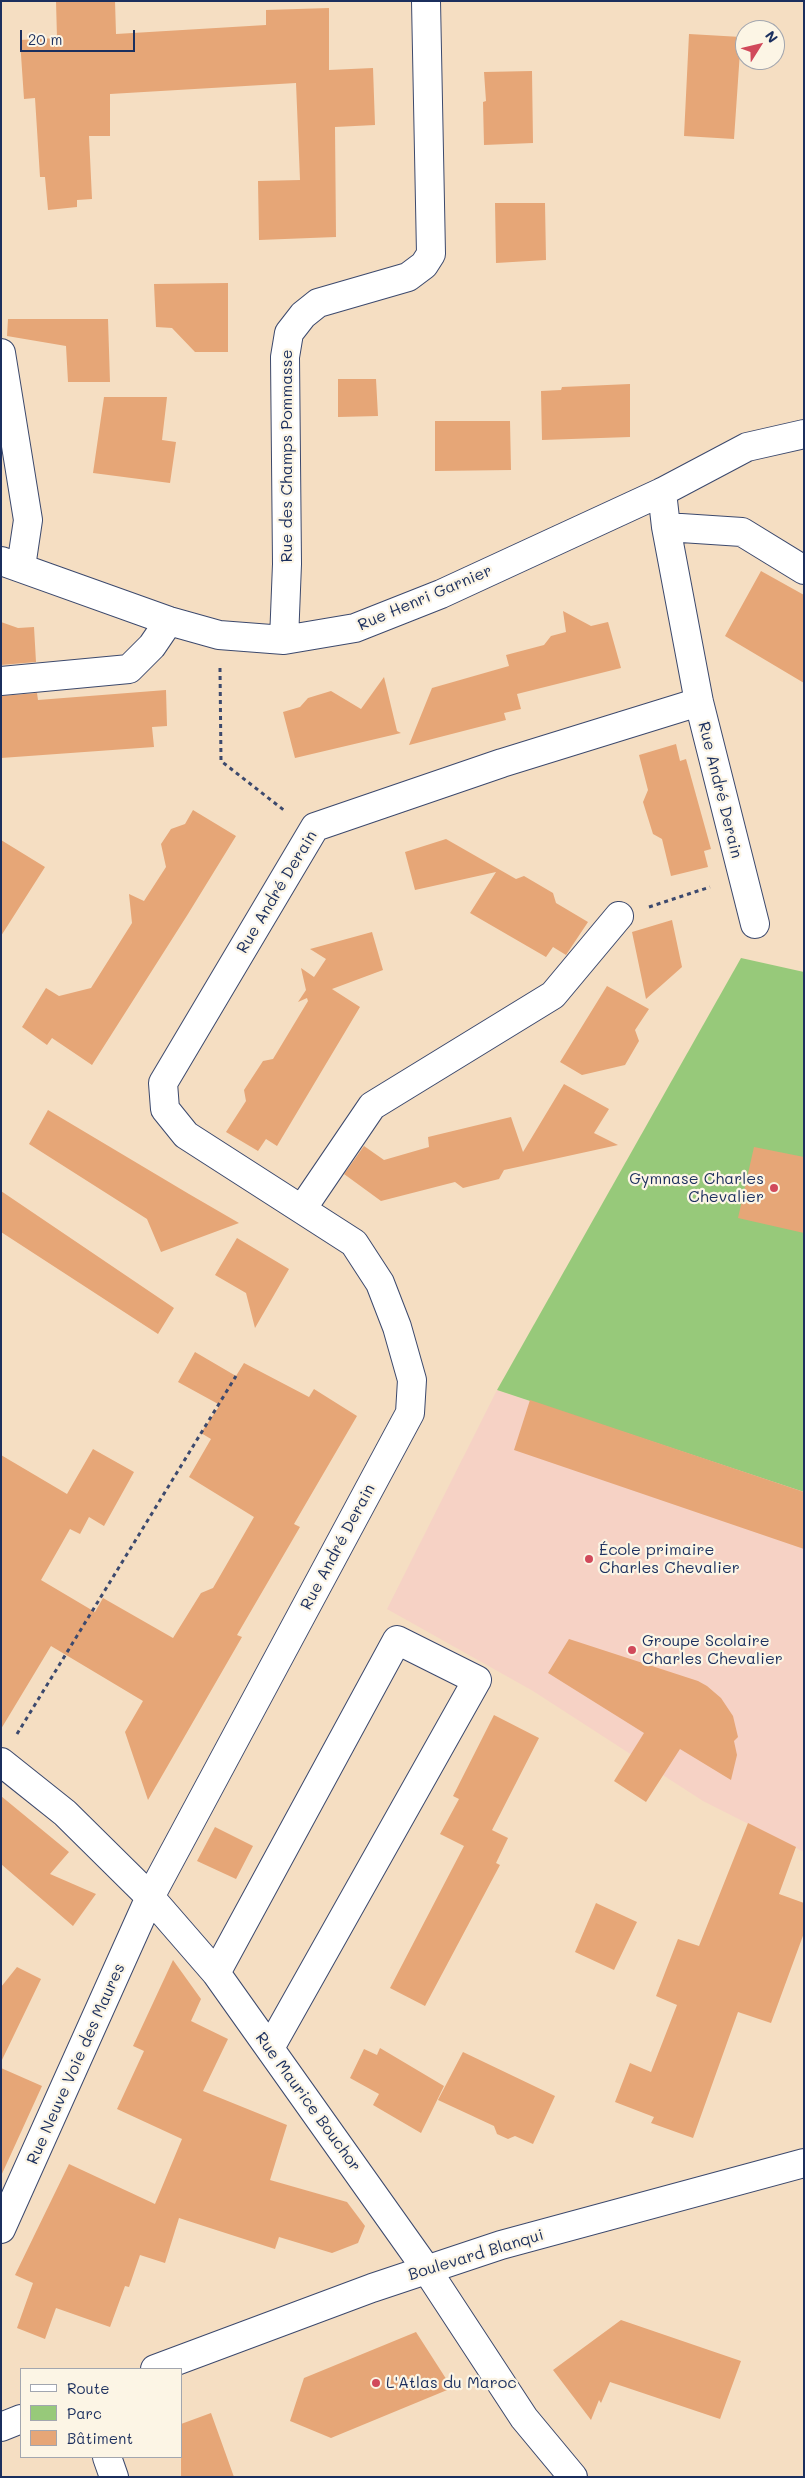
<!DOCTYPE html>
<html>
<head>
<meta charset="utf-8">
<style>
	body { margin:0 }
	#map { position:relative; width:805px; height:2478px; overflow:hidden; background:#f5dec2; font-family:Mali,sans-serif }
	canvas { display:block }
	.frame { position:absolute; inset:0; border:2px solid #1b2f5e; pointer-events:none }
	.legend { position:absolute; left:20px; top:2368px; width:162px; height:90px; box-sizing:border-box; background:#fcf5e5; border:1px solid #a2a6af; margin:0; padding:6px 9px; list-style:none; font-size:15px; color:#1b2f5e }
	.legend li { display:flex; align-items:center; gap:10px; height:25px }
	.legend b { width:25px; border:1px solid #a2a6af }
	.north { position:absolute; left:735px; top:20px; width:50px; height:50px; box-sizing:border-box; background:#fcf5e5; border:1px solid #a2a6af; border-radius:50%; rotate:54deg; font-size:14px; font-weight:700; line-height:20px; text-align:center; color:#1b2f5e }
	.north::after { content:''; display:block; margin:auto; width:18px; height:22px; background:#d1495b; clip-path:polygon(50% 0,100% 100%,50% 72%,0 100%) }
	.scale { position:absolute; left:20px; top:30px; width:115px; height:22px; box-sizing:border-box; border:2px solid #1b2f5e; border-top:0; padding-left:6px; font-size:15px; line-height:18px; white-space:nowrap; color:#1b2f5e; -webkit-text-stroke:4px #fcf5e5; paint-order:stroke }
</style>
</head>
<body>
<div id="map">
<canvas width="805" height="2478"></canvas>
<div class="frame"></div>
<ul class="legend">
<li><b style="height:6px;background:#fff"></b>Route</li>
<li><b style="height:14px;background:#97c97a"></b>Parc</li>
<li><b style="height:14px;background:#e6a677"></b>Bâtiment</li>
</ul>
<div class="north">N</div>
<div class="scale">20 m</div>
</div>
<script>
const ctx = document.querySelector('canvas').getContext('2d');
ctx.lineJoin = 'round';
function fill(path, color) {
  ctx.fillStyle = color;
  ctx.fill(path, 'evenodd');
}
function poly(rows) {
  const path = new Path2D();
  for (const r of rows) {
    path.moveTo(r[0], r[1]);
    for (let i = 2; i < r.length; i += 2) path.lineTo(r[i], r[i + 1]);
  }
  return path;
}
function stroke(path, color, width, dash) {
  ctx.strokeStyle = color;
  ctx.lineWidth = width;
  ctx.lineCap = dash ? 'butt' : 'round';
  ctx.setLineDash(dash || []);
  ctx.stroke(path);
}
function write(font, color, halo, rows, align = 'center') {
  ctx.font = font + ' Mali,sans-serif';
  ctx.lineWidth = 4.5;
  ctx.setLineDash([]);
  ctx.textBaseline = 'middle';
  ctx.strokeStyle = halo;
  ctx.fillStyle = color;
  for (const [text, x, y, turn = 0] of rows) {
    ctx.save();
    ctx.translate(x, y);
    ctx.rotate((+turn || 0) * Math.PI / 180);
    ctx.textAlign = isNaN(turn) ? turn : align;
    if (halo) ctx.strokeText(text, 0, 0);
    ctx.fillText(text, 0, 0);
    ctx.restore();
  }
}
const built = poly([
	[497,1390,804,1492,804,1852,703,1801,533,1691,387,1609]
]);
const green = poly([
	[741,958,804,972,804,1492,497,1390]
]);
const building = poly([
	[56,1,115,1,116,34,266,25,266,10,329,8,329,70,373,68,375,125,335,127,336,237,259,240,258,181,300,180,296,83,110,94,110,136,89,136,92,199,77,200,77,207,48,210,45,177,40,177,35,98,24,99,20,40,57,38],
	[689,34,741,37,734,139,684,136],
	[532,71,533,143,484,145,483,102,486,101,484,72],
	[495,203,545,203,546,260,496,263],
	[228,283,228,352,195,352,172,328,156,327,154,284],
	[8,319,108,319,110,382,68,382,66,346,7,336],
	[338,379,376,379,378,416,338,417],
	[630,384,630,437,542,440,541,391,561,390,562,387],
	[104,397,167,397,162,440,176,442,170,483,93,473],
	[435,421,510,421,511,470,435,471],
	[761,571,804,595,804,683,725,636],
	[563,611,591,626,608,622,621,668,517,694,521,709,504,713,506,720,409,745,432,688,509,666,506,655,544,645,551,636,566,632],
	[1,622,18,628,34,627,36,662,1,665],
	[384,677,397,731,401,733,295,758,283,712,300,707,308,698,331,691,361,709],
	[166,690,167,726,152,727,154,747,1,758,1,696,37,693,38,700],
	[676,744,680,761,686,759,711,849,704,851,708,867,671,876,662,839,653,834,643,802,648,790,639,755],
	[193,810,236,836,188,914,92,1065,52,1038,47,1045,22,1027,46,988,59,996,91,988,132,923,129,894,144,901,166,867,161,844,171,829,185,824],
	[446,839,516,879,524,876,553,893,556,903,588,922,566,955,553,947,546,957,470,913,496,872,415,890,405,852],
	[1,840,45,867,1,936],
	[672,920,682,967,646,999,632,932],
	[372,932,383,970,332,989,360,1007,277,1146,266,1139,258,1151,226,1132,246,1101,244,1090,263,1061,273,1059,308,1001,307,998,298,1002,306,990,301,968,314,977,326,959,310,949],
	[607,986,649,1009,635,1030,639,1041,625,1065,582,1075,560,1062],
	[564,1084,609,1109,594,1133,618,1145,504,1170,499,1179,463,1188,455,1182,381,1201,344,1174,364,1146,384,1160,429,1147,428,1137,511,1117,523,1152],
	[48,1110,189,1194,239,1223,161,1252,147,1219,29,1144],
	[754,1147,804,1157,804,1233,738,1218],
	[1,1191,174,1308,158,1334,1,1232],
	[237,1238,289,1269,255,1328,246,1293,215,1275],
	[195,1352,236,1376,244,1363,309,1397,314,1389,357,1416,294,1524,300,1527,237,1635,242,1637,148,1800,125,1732,143,1701,51,1646,1,1729,1,1455,67,1494,93,1449,134,1472,104,1526,89,1517,80,1534,70,1529,41,1580,95,1612,103,1598,173,1638,201,1593,213,1588,254,1517,189,1477,211,1439,201,1433,220,1405,178,1382],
	[530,1400,804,1492,804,1549,514,1450],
	[569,1639,698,1681,707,1686,721,1698,733,1716,738,1737,734,1741,737,1755,731,1780,680,1749,646,1802,614,1781,644,1733,548,1673],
	[494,1715,539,1738,492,1830,508,1838,496,1863,500,1865,425,2006,390,1988,464,1846,440,1834,459,1799,453,1796],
	[1,1796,69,1852,50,1874,96,1894,73,1926,1,1864],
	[748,1823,796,1847,779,1894,804,1903,804,1933,771,2023,738,2012,693,2138,651,2123,654,2117,615,2102,630,2063,651,2072,677,2005,656,1996,678,1939,699,1946],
	[215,1827,253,1846,236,1879,197,1861],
	[596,1903,637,1922,614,1970,575,1952],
	[173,1960,201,1999,191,2021,228,2039,203,2091,287,2125,270,2180,347,2202,365,2226,358,2243,332,2253,279,2237,275,2249,179,2218,165,2263,140,2255,129,2287,125,2286,110,2327,56,2308,45,2339,17,2328,33,2283,15,2275,69,2164,155,2204,182,2139,117,2109,144,2051,133,2046],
	[17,1967,41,1979,1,2062,1,1987],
	[380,2048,444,2086,421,2133,373,2105,379,2094,350,2078,364,2049,377,2055],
	[463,2052,555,2096,533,2144,515,2136,508,2139,497,2134,494,2126,438,2100],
	[1,2068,42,2086,1,2176],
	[621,2320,741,2361,720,2419,610,2382,601,2403,599,2400,591,2420,553,2370],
	[416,2332,452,2388,331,2438,290,2421,304,2378],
	[211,2413,234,2477,181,2477,181,2424]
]);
const path = poly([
	[220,668,221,761,285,811],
	[649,907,710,887],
	[17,1734,236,1376]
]);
const minor = poly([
	[1,353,28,520,21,567],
	[662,492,666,527,699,702,755,924],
	[666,527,742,532,804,570],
	[1,561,169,621,219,635,284,640,355,628,441,594,662,492,747,447,804,434],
	[284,640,287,564,285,357,289,333,303,315,318,303,408,277,424,265,431,254,426,1],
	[1,681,129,669,152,646,169,621],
	[302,1209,372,1106,553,995,619,916],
	[1,1762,65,1813,150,1897,216,1973,427,2270,524,2418,573,2477],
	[216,1973,397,1640,477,1680,270,2048],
	[1,2229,150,1897,410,1413,412,1380,397,1327,380,1283,354,1243,186,1135,165,1109,163,1083,315,827,502,763,699,702],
	[155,2369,372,2288,501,2245,804,2163],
	[1,2427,21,2419],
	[107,2457,114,2477]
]);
const markers = [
	[774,1188,5,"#d1495b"],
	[589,1559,5,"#d1495b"],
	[632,1650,5,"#d1495b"],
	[376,2383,5,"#d1495b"]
];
const streetNames = [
	["Rue des Champs Pommasse",287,456,-90],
	["Rue Henri Garnier",425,598,-23],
	["Rue André Derain",720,790,76],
	["Rue André Derain",277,892,-59],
	["Rue André Derain",338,1547,-62],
	["Rue Neuve Voie des Maures",76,2064,-66],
	["Rue Maurice Bouchor",308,2102,54],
	["Boulevard Blanqui",476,2255,-17]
];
const poiNames = [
	["Gymnase Charles",764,1179,"right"],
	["Chevalier",764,1197,"right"],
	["École primaire",599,1550],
	["Charles Chevalier",599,1568],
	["Groupe Scolaire",642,1641],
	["Charles Chevalier",642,1659],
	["L'Atlas du Maroc",386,2383]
];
fill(built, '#f6d2c5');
fill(green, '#97c97a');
fill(building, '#e6a677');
stroke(minor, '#3c496d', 30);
stroke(path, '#3c496d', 3, [4, 4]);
stroke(minor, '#fff', 28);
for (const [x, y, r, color] of markers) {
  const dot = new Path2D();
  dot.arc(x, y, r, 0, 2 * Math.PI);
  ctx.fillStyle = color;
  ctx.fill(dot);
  stroke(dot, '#fcf5e5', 2);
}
write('16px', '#1b2f5e', '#fcf5e5', streetNames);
write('16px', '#1b2f5e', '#fcf5e5', poiNames, 'left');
</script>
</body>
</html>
